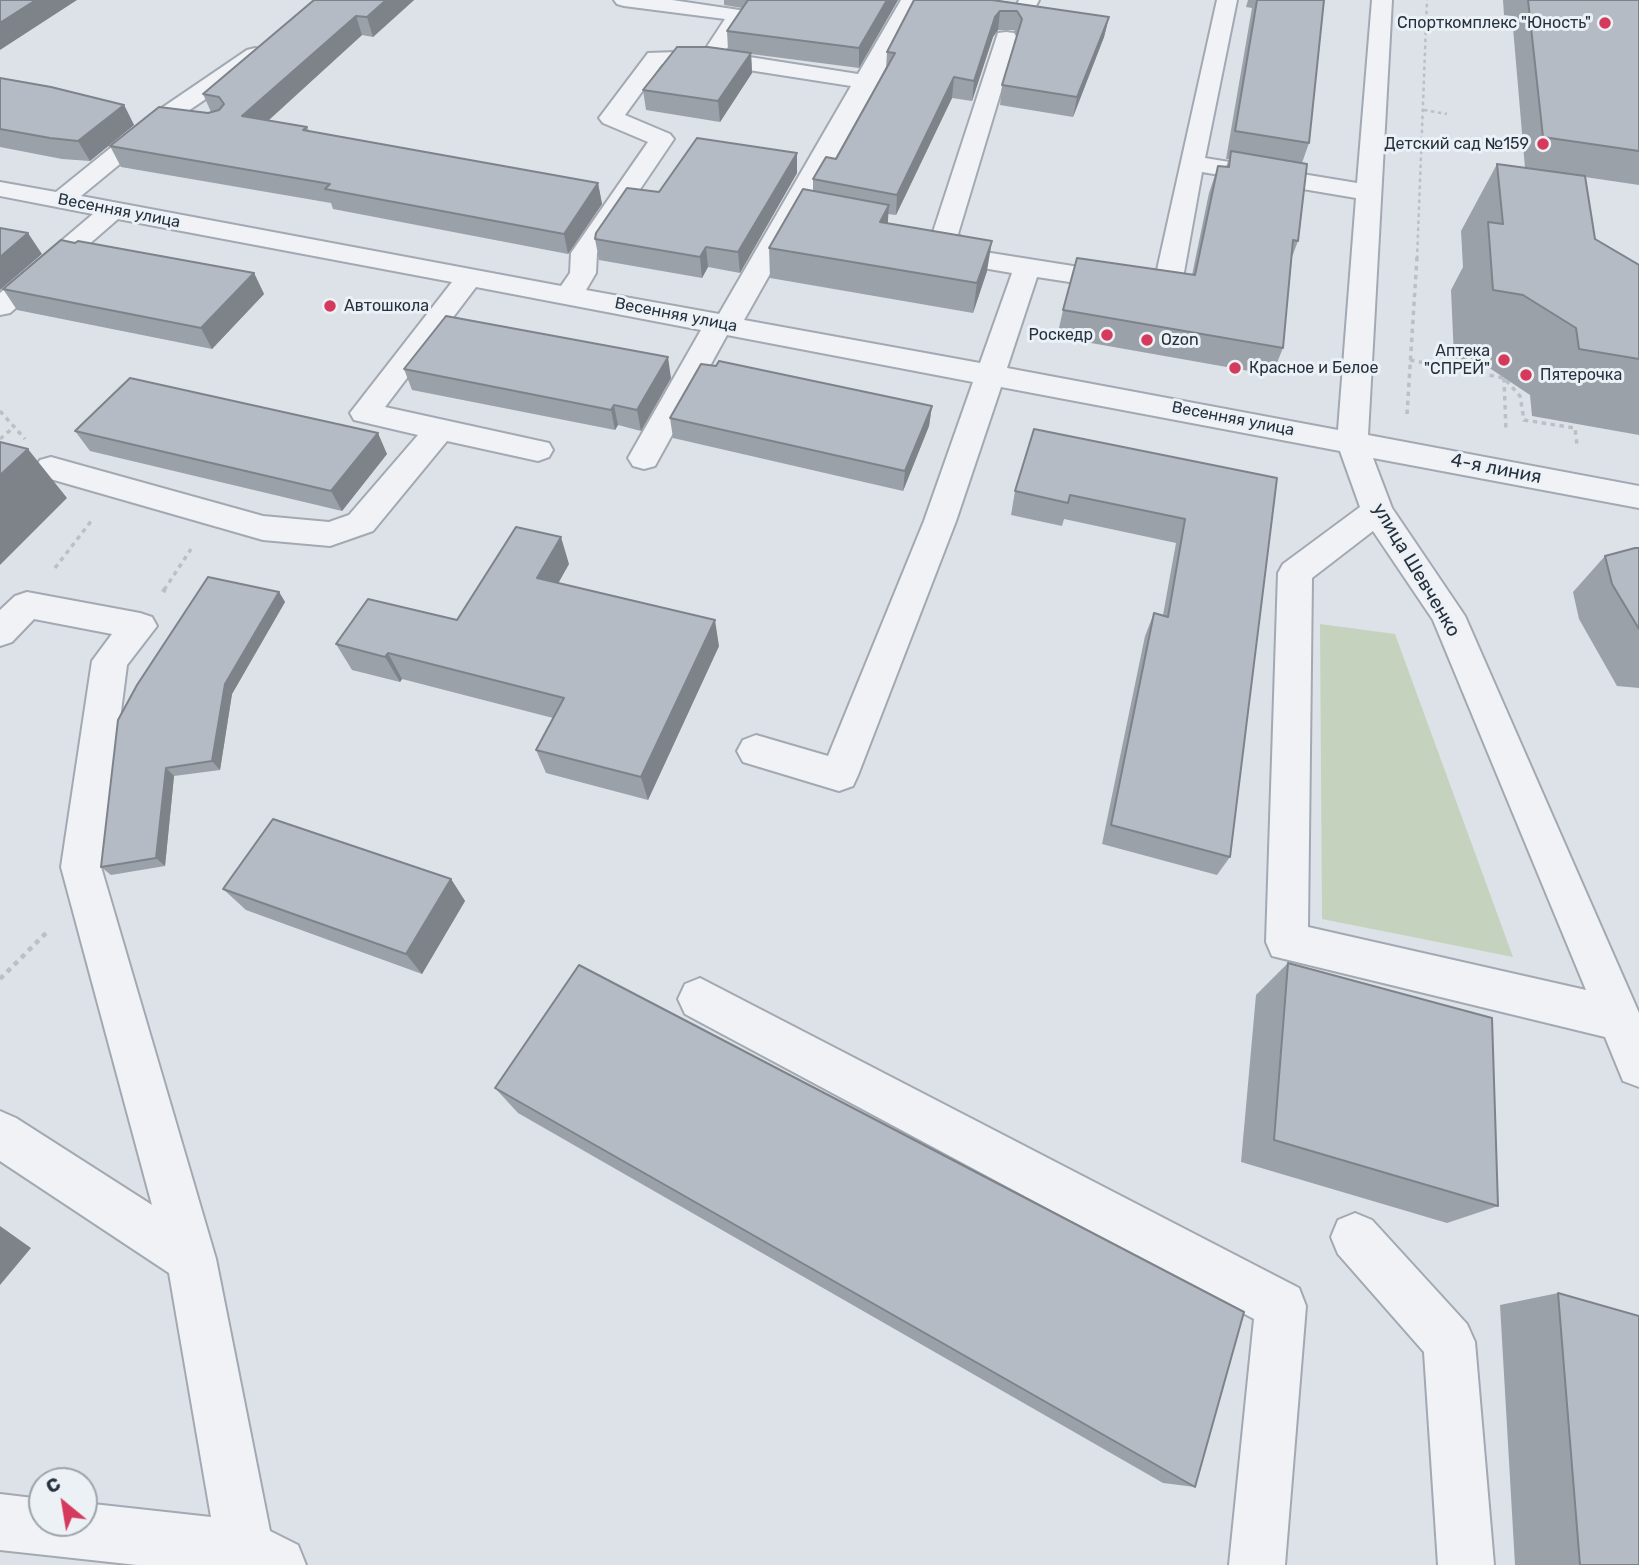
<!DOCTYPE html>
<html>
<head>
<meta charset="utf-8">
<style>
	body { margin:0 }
	#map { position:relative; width:1639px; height:1565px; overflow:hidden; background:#dde2e8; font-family:Rubik,sans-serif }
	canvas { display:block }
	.north { position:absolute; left:28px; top:1467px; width:70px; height:70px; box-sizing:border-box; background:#ecf1f5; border:2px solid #9da4ac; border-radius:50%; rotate:330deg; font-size:19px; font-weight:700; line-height:28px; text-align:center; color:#26313f }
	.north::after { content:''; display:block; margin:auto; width:24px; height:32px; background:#d53a5c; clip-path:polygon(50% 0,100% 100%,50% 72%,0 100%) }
</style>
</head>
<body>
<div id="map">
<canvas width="1639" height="1565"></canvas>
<div class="north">С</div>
</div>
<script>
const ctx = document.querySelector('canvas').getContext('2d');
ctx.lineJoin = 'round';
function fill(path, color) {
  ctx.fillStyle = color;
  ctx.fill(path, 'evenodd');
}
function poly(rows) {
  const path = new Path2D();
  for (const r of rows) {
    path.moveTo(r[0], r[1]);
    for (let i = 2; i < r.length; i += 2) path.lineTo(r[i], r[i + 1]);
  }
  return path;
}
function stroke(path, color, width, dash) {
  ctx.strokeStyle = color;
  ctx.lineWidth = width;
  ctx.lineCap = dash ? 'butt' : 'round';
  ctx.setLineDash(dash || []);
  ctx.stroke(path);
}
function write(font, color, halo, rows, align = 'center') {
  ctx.font = font + ' Rubik,sans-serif';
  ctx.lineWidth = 6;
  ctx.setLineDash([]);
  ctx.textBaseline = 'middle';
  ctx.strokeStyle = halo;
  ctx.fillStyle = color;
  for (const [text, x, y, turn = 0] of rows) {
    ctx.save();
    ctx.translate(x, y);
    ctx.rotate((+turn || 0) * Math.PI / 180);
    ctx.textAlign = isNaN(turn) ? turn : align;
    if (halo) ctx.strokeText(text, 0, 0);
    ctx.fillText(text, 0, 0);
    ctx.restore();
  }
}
const green = poly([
	[1320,624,1395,634,1513,957,1322,919]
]);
const pathFar2 = poly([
	[1424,110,1447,114],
	[1417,259,1427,0]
]);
const pathFar1 = poly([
	[1410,360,1504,378,1520,396,1524,420,1575,428,1577,445],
	[1504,378,1506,431],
	[0,411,25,439],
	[1407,414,1417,257],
	[0,439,14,427],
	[55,568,92,520],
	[164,590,191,549]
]);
const path = poly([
	[163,592,165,589],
	[0,979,49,930]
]);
const minor = poly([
	[614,0,672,0,746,11,749,15,724,53,858,74,901,0,921,0,878,82,744,320,980,363,1012,273,954,263,932,235,998,33,1006,32,1014,33,1017,38,958,234,972,250,1155,279,1217,0,1237,0,1205,158,1357,183,1372,0,1392,0,1368,435,1639,486,1639,508,1373,458,1392,508,1465,616,1639,1013,1639,1087,1623,1081,1605,1037,1272,956,1266,942,1278,573,1283,564,1360,507,1340,451,1001,387,956,521,858,775,853,786,839,791,743,762,737,751,743,740,756,735,828,756,924,521,973,382,727,335,655,466,644,469,633,466,628,458,701,330,476,287,385,407,549,443,553,450,549,457,538,461,447,441,373,531,330,546,263,540,40,476,35,468,40,460,51,457,263,516,329,522,349,515,418,435,354,420,350,413,452,282,118,219,10,313,0,315,0,293,93,214,0,196,0,182,56,192,150,116,247,50,255,48,263,50,266,55,263,60,166,126,81,196,561,286,570,273,571,253,648,142,603,123,599,118,648,53,704,51,725,19,624,6,617,4,614,0],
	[662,64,710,64,851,86,719,314,586,290,596,273,597,253,674,139,670,134,625,115,662,64],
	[1202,172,1356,198,1338,430,1007,368,1037,277,1167,297,1177,295,1181,289,1202,172],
	[1373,531,1433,620,1586,990,1308,927,1312,578,1373,531],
	[1019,0,1039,0,1030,18,1023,20,1016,18,1013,14,1019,0],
	[27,592,140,613,152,617,157,626,127,665,101,867,216,1259,270,1531,298,1545,306,1565,137,1565,0,1550,0,1494,42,1499,42,1523,84,1523,84,1503,211,1517,169,1273,0,1161,0,1111,16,1118,152,1205,61,867,92,661,112,634,34,619,12,642,0,646,0,610,15,596,27,592],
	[700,978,1299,1288,1306,1306,1285,1565,1229,1565,1254,1319,685,1014,678,999,685,984,700,978],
	[1355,1213,1372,1220,1467,1324,1475,1342,1494,1565,1438,1565,1424,1352,1338,1254,1331,1237,1338,1220,1355,1213]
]);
const wall = poly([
	[314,0,414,0,373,37,362,35,268,121,307,127,309,131,598,183,602,204,568,254,333,209,331,203,121,167,110,146,211,112,203,94],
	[724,0,898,0,859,68,751,54,752,73,720,122,646,110,643,90,728,50,727,31,742,8,724,5],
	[997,0,1109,17,1104,37,1073,117,1000,105,1002,85,1017,35,1014,30,998,30,993,37,972,101,952,98,896,215,888,214,888,223,987,271,973,313,770,278,769,248,813,191,813,179,836,159,886,69,887,52],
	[1248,0,1324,0,1309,143,1302,163,1298,241,1292,257,1283,348,1272,375,1057,337,1063,310,1192,275,1209,193,1218,166,1226,167,1229,159,1226,159,1252,8,1246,7],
	[1503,0,1639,0,1639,185,1585,177,1595,239,1639,265,1639,435,1532,416,1530,395,1482,363,1454,358,1451,290,1463,267,1461,231,1497,164,1525,168,1512,16,1504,15],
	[0,78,124,105,134,125,90,161,62,159,0,147],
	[797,173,740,273,708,267,702,278,599,260,595,239,659,192],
	[254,273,264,294,212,349,17,310,3,289],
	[404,369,671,378,641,431,618,425,615,430,412,390],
	[932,406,929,426,903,491,673,438,670,418],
	[75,431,387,454,342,511,90,451],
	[1277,478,1230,857,1217,875,1102,844,1145,636,1154,613,1163,615,1176,543,1064,519,1062,526,1011,515,1015,491],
	[1639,548,1639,688,1617,686,1579,619,1573,592,1605,556],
	[569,564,558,583,719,646,648,800,546,773,536,750,553,718,402,679,400,682,352,670,336,644,457,620],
	[279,592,285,602,232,694,220,770,174,776,165,866,111,875,101,867],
	[451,879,465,901,422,974,246,910,223,889],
	[1288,963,1498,1206,1447,1223,1241,1162,1256,995],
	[495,1088,1195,1487,1163,1483,518,1113],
	[1558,1293,1639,1565,1515,1565,1500,1305]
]);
const shadedWall = poly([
	[36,0,77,0,0,50,0,23],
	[386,0,414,0,373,37,367,17],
	[887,0,898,0,859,68,859,48],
	[1000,11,998,30,993,37,972,101,974,81,995,17],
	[356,16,362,35,250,137,242,116],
	[1109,17,1104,37,1073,117,1077,97],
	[751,53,752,73,720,122,718,101],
	[954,77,952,98,896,215,897,195],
	[124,105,134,125,90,161,78,141],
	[797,153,797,173,740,273,738,252],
	[598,183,602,204,568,254,564,234],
	[889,205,887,235,880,222],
	[28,233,42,254,0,290,0,257],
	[992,241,987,271,973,313,977,283],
	[706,247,708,267,702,278,700,257],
	[254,273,264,294,212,349,201,328],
	[668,357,671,378,641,431,637,410],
	[614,405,618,425,615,430,611,410],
	[932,406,929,426,903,491,905,471],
	[378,433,387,454,342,511,331,491],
	[28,449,67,498,0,565,0,475],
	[561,537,569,564,546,605,537,578],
	[279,592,285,602,232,694,220,770,212,761,225,684],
	[715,620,719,646,648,800,641,777],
	[388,653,402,679,400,682,385,657],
	[166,768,174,776,165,866,156,858],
	[451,879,465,901,422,974,406,954],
	[0,1226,31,1248,0,1285]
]);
const building = poly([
	[0,0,36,0,0,23,0,0],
	[314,0,386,0,367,17,356,16,242,116,307,127,303,130,598,183,564,234,325,189,330,184,110,146,159,107,208,113,219,110,224,104,219,97,203,94,314,0],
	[748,0,887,0,859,48,727,31,748,0],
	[914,0,992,0,1109,17,1077,97,1002,85,1022,19,1017,11,1000,11,995,17,974,81,954,77,897,195,813,179,826,157,836,159,895,53,887,52,914,0],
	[1257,0,1324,0,1309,143,1235,131,1257,0],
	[1528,0,1639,0,1639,151,1543,137,1528,0],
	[677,47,708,47,751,53,718,101,643,90,677,47],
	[0,78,51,87,124,105,78,141,50,138,0,129,0,78],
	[697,138,797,153,738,252,706,247,700,257,595,239,596,233,627,188,659,192,697,138],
	[1231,151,1307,164,1298,241,1293,240,1283,348,1063,310,1077,258,1195,275,1218,166,1229,167,1231,151],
	[1497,164,1585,176,1595,239,1639,265,1639,359,1579,349,1576,328,1523,295,1493,290,1488,222,1503,224,1497,164],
	[803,189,889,205,880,222,992,241,977,283,769,248,803,189],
	[0,228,28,233,0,257,0,228],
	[61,240,75,243,78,241,254,273,201,328,3,289,61,240],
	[446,316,668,357,637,410,614,405,611,410,404,369,446,316],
	[719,361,932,406,905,471,670,418,701,364,716,366,719,361],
	[130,378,378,433,331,491,75,431,130,378],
	[1034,429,1277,478,1230,857,1111,825,1154,613,1168,617,1185,519,1070,495,1068,503,1015,491,1034,429],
	[0,442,28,449,0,475,0,442],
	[516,527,561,537,537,578,715,620,641,777,536,750,564,698,388,653,385,657,336,644,368,599,457,620,516,527],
	[1635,548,1639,548,1639,629,1612,584,1605,556,1635,548],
	[208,577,279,592,225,684,212,761,166,768,156,858,101,867,118,720,137,685,208,577],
	[273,819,451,879,406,954,223,889,273,819],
	[1288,963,1492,1018,1498,1206,1274,1140,1288,963],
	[579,965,1244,1312,1195,1487,495,1088,579,965],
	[1558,1293,1639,1316,1639,1565,1580,1565,1558,1293]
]);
const markers = [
	[1605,23,7,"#d53a5c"],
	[1543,144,7,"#d53a5c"],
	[330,306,7,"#d53a5c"],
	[1107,335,7,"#d53a5c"],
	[1147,340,7,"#d53a5c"],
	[1504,360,7,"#d53a5c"],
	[1235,368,7,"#d53a5c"],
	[1526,375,7,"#d53a5c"]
];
const farPoinames = [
	["Спорткомплекс \"Юность\"",1591,23],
	["Детский сад №159",1529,144],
	["Автошкола",344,306,"left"],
	["Роскедр",1093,335],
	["Ozon",1161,340,"left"],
	["Аптека",1490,351],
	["\"СПРЕЙ\"",1490,369],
	["Красное и Белое",1249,368,"left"],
	["Пятерочка",1540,375,"left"]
];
const farStreetnames = [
	["Весенняя улица",119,211,11],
	["Весенняя улица",676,315,11],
	["Весенняя улица",1233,419,11]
];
const streetNames = [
	["4-я линия",1496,469,11],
	["улица Шевченко",1416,570,59]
];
fill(green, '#c4d2be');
stroke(minor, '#a2a9b2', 4);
stroke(pathFar2, '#bbc0c6', 2.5, [3.5, 3.5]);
stroke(pathFar1, '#bbc0c6', 3.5, [4.5, 4.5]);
stroke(path, '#bbc0c6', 4.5, [5, 5]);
fill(minor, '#f0f2f6');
fill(wall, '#9ba1a9');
fill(shadedWall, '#7e838a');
fill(building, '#b4bbc5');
stroke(building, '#7e838a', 2);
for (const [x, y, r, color] of markers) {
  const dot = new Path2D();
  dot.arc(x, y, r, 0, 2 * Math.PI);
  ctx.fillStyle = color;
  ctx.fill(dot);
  stroke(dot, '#ecf1f5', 2.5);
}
write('16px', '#26313f', '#ecf1f5', farPoinames, 'right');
write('16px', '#26313f', '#ecf1f5', farStreetnames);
write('19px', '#26313f', '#ecf1f5', streetNames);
</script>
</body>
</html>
